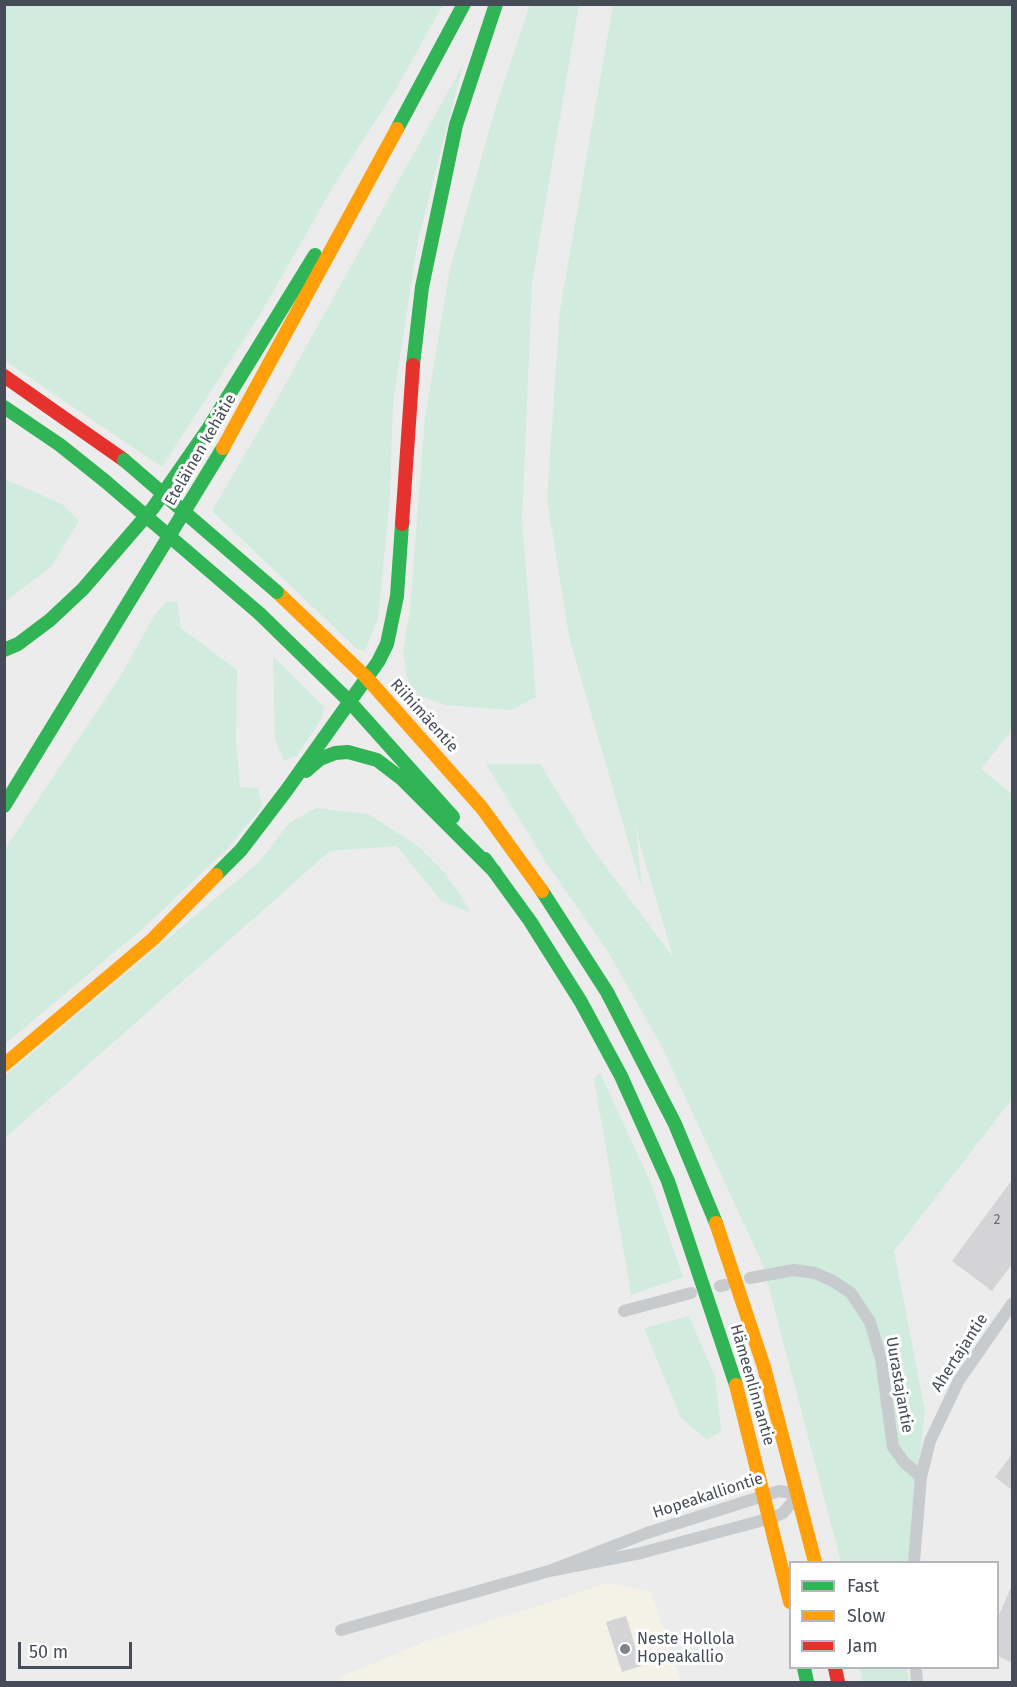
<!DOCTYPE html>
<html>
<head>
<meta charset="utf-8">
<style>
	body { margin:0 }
	#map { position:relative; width:1017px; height:1687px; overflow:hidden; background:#edecec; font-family:"Fira Sans",sans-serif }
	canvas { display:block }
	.frame { position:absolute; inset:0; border:6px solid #454c57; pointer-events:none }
	.legend { position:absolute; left:789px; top:1561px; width:210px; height:108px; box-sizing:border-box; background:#fff; border:2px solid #b5b7bc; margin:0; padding:8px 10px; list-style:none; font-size:18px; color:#454c57 }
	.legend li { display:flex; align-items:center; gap:12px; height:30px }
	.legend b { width:30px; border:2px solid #b5b7bc }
	.scale { position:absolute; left:18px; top:1642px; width:114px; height:27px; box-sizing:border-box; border:3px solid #454c57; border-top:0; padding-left:8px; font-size:18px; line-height:21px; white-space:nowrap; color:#454c57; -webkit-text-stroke:4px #fff; paint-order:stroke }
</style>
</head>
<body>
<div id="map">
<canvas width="1017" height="1687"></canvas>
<div class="frame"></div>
<ul class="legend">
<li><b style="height:8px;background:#30b455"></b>Fast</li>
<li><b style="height:8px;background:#ff9f0a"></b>Slow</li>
<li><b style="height:8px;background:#e5322d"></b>Jam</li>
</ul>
<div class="scale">50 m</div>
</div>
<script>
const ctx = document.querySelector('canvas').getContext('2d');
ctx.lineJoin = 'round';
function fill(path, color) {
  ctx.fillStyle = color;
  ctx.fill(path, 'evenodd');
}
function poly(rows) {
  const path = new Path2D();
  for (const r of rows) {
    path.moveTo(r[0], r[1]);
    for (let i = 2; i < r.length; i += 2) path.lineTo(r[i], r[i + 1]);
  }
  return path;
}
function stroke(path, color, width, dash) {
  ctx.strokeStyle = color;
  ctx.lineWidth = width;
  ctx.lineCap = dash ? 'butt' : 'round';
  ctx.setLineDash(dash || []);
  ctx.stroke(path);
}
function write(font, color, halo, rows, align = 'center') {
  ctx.font = font + ' "Fira Sans",sans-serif';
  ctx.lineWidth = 6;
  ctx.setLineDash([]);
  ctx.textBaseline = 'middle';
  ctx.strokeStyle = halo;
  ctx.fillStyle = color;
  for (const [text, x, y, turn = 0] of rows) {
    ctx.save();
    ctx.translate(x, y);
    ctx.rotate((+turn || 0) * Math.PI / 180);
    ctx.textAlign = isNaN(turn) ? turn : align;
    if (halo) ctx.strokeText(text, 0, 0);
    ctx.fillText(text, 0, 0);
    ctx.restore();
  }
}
const commercial = poly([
	[609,1583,651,1592,681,1682,339,1682,338,1678,424,1642]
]);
const green = poly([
	[530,4,579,5,532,283,522,521,536,697,511,710,444,705,410,692,403,652,410,610,425,417,450,269,497,103],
	[4,5,443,5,396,89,334,185,259,316,162,467,5,361],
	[613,5,1012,5,1012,730,981,769,1012,794,1012,1099,894,1251,925,1411,908,1562,841,1562,763,1265,662,1047,608,952,545,861,486,764,540,764,592,848,673,957,639,841,635,817,642,889,569,637,547,499,560,310],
	[463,65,418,240,393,402,390,496,378,618,365,651,357,649,212,511,277,399],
	[5,479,62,504,79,521,51,567,5,602],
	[167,601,177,602,181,628,237,670,236,741,240,787,258,788,262,807,227,849,148,924,5,1044,5,849,120,677,154,616],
	[273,656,324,707,322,718,297,756,284,761,275,740],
	[316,808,368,814,417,845,445,873,472,913,442,902,397,846,330,851,5,1138,5,1076,260,861,289,823],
	[600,1073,651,1183,683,1277,631,1295,594,1078],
	[689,1316,715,1377,721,1431,707,1440,681,1418,644,1328],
	[860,1668,907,1668,909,1682,862,1682]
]);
const building = poly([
	[1012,1180,1012,1264,992,1291,952,1261],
	[1012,1454,1012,1490,995,1477],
	[1012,1585,1012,1663,998,1656,998,1617],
	[626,1616,641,1666,622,1672,606,1622]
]);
const street = poly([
	[750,1278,794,1270,815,1273,833,1281,851,1293,870,1322,881,1359,893,1447,904,1462,921,1477],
	[720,1286,725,1285],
	[624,1311,691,1293],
	[779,1491,799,1494,783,1513,771,1518,641,1553,549,1571,647,1533,779,1491],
	[914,1562,921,1477,930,1441,959,1380,1012,1304],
	[341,1630,549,1571],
	[916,1668,917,1682]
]);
const fast = poly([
	[397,129,464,4],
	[413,365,422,287,456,125,496,4],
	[4,407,60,445,105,481],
	[260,614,349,701,453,817],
	[4,650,18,644,50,620,83,589,153,508,208,429,315,255],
	[306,771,320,759,335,753,348,752,377,760,402,779,495,872],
	[4,806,223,448],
	[485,859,530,921,581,1002,621,1076,668,1181,736,1385],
	[216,875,241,850,286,791,378,662,387,644,397,596,402,524],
	[542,891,607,992,675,1124,716,1223],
	[804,1668,807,1682]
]);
const slow = poly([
	[223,448,397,129],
	[277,592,366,677,482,808,542,891],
	[4,1065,153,939,216,875],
	[716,1223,764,1367,815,1562],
	[736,1385,790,1602]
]);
const jam = poly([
	[4,376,124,460],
	[402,524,413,365],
	[835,1668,838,1682]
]);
const fastBridge = poly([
	[124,460,277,592],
	[105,481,260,614]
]);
const markers = [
	[625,1649,6,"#80848b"]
];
const numberNames = [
	["2",997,1220]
];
const streetNames = [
	["Eteläinen kehätie",201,450,-60],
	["Riihimäentie",424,716,48],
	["Ahertajantie",960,1353,-57],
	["Hämeenlinnantie",752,1385,74],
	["Uurastajantie",899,1385,80],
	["Hopeakalliontie",708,1496,-18]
];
const poiNames = [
	["Neste Hollola",637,1640],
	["Hopeakallio",637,1658]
];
fill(commercial, '#f4f2e7');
fill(green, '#d1ebde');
fill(building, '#d4d4d6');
stroke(street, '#c8cbcd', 12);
stroke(fast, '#30b455', 14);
stroke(slow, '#ff9f0a', 14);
stroke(jam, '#e5322d', 14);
stroke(fastBridge, '#30b455', 14);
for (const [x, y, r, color] of markers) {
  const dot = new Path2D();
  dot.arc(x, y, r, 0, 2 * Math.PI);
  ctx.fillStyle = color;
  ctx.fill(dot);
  stroke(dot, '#fff', 2);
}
write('14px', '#6a7078', null, numberNames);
write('16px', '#454c57', '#fff', streetNames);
write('16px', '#454c57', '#fff', poiNames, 'left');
</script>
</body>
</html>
